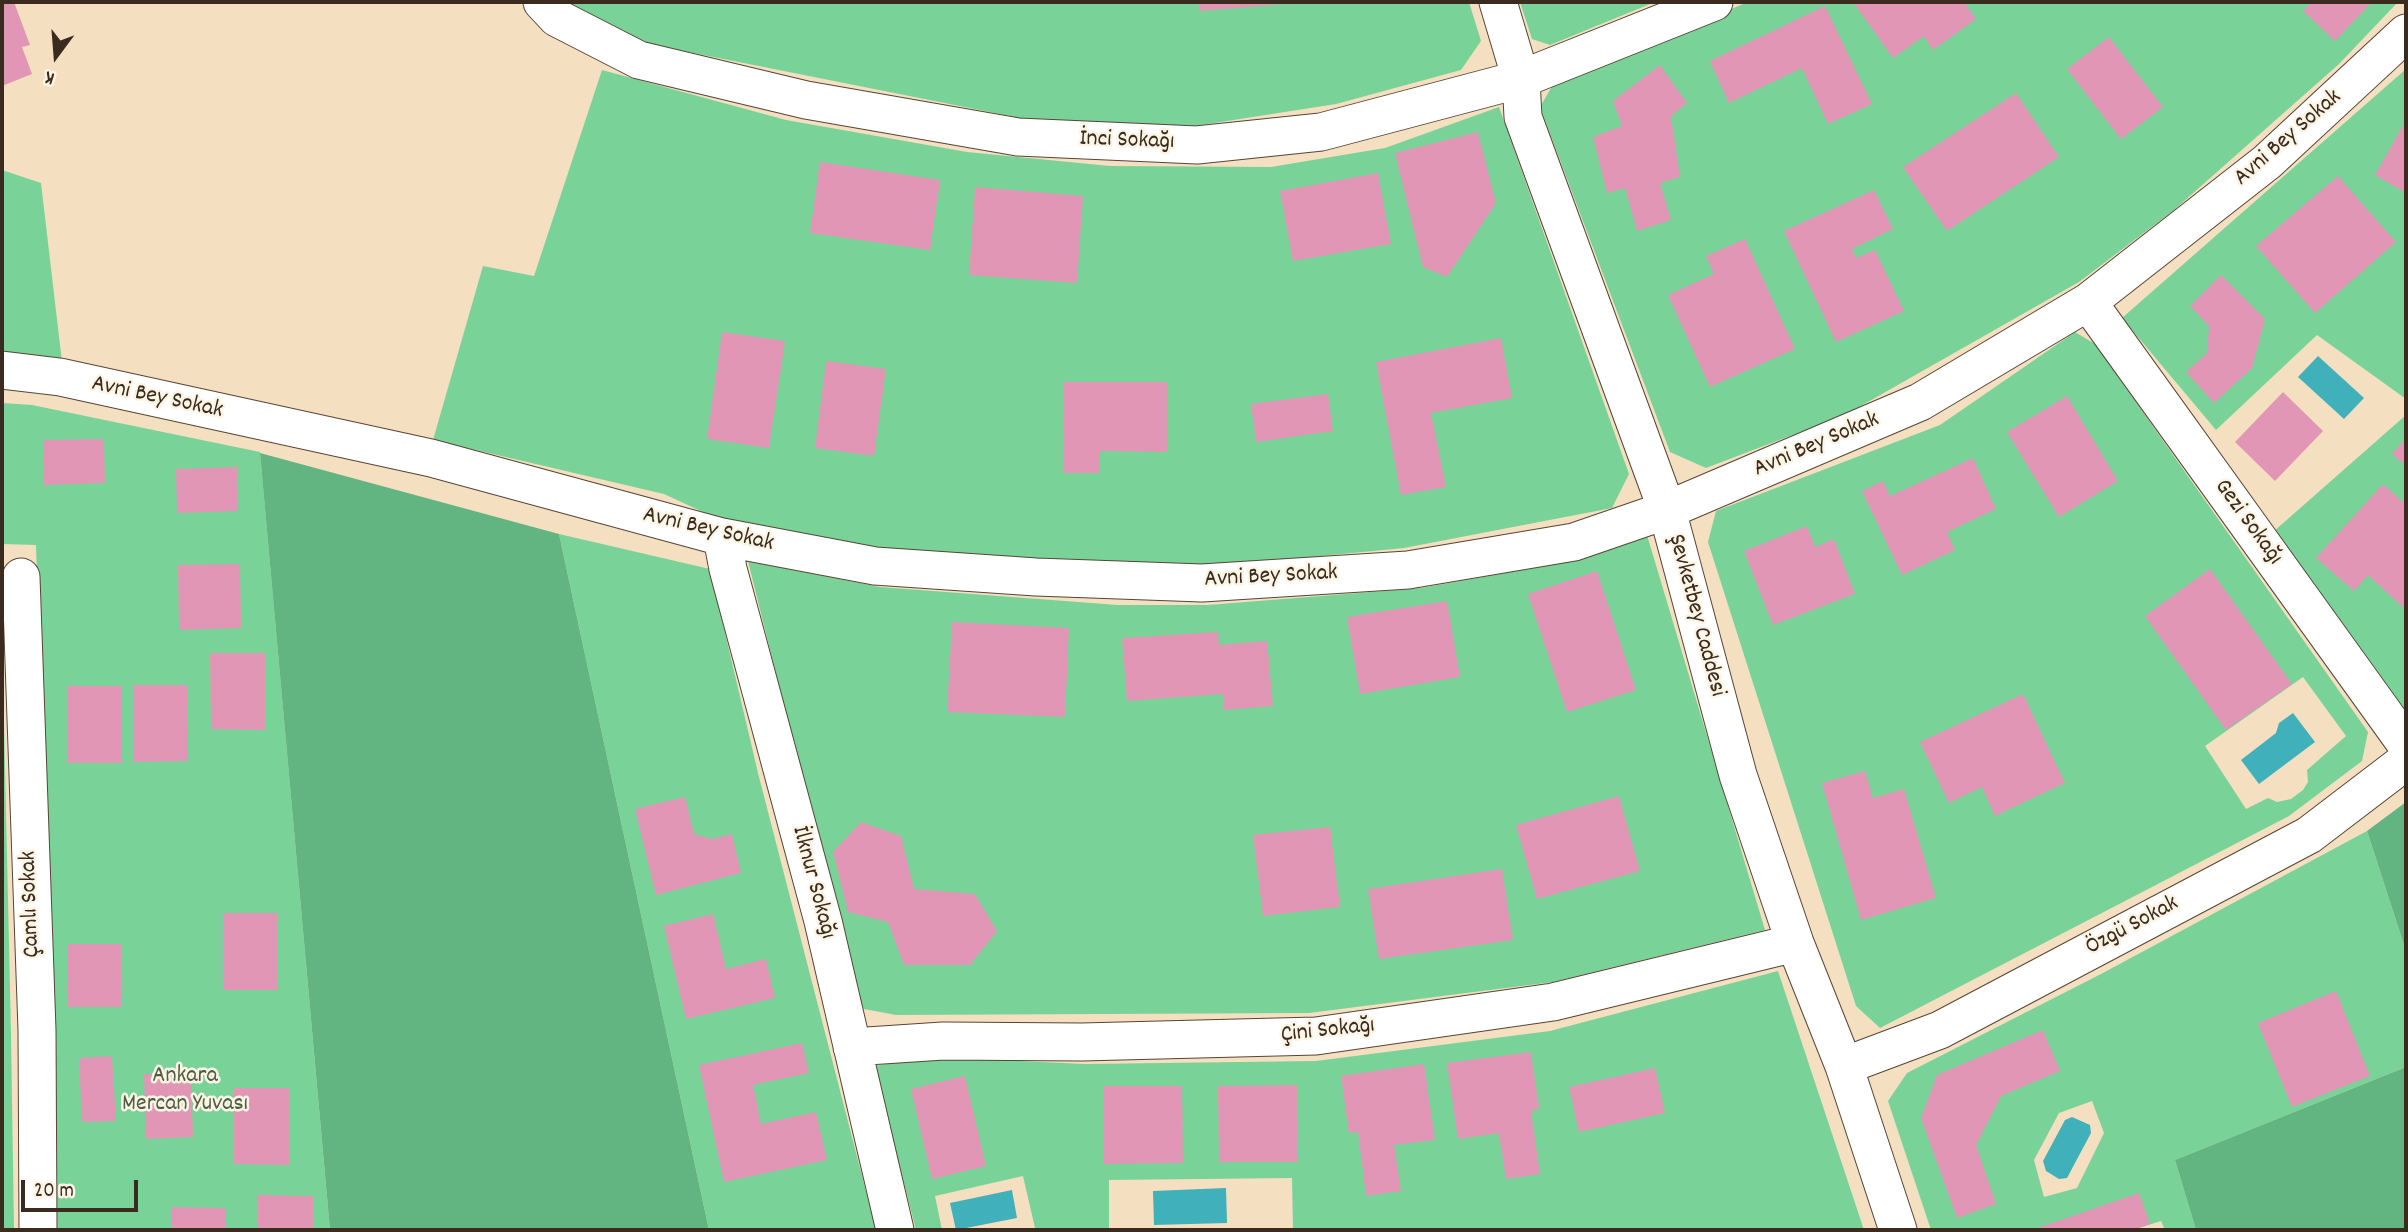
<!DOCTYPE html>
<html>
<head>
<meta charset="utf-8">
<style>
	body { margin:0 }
	#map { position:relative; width:2408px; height:1232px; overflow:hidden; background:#f4dfc1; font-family:Dekko,sans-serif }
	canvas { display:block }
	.frame { position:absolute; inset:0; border:4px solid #3b2a1e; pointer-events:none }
	.north { position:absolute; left:21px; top:21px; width:70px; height:70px; -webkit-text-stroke:5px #fcf5e5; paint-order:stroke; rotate:196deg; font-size:19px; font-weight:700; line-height:28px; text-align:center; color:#3b2a1e }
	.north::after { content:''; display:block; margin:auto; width:24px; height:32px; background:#3b2a1e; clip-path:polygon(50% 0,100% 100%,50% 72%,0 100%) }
	.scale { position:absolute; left:21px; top:1180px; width:117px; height:32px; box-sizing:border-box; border:4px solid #3b2a1e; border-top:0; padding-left:9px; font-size:21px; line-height:24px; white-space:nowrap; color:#3b2a1e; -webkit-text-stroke:5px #fcf5e5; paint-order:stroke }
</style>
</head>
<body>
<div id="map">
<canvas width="2408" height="1232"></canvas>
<div class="frame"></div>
<div class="north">K</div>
<div class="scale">20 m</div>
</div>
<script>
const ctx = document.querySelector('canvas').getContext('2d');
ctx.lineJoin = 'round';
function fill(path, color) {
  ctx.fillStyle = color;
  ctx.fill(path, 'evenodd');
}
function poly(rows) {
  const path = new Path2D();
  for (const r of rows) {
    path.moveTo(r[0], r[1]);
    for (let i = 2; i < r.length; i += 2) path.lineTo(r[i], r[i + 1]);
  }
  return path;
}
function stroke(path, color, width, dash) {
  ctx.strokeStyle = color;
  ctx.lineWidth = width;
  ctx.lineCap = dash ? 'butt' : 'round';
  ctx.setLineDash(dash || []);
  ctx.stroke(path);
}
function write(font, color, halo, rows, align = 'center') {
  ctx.font = font + ' Dekko,sans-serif';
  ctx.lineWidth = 5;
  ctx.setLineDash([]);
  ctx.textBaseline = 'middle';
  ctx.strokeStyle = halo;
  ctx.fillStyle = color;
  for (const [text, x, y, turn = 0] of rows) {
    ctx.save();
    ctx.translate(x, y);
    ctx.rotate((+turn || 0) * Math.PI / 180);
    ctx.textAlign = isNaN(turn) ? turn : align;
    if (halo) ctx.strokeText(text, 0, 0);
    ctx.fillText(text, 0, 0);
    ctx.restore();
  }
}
const green = poly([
	[570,2,1469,2,1481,41,1461,70,1336,104,1195,126,1025,119,643,43,575,8],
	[1520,2,1655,2,1550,45,1532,39],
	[1748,2,2398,2,2339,64,2174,210,2079,282,1845,415,1706,468,1670,452,1540,107,1554,83],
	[2406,69,2406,399,2317,335,2216,430,2122,318],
	[602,70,786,120,967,152,1110,166,1271,167,1385,148,1499,107,1629,474,1612,508,1404,548,1197,568,882,550,716,518,664,494,433,440,483,266,534,276],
	[2,170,41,183,62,362,2,352],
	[2075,332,2095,344,2368,732,2362,761,2289,816,1880,1028,1856,1006,1708,542,1716,511,1940,425],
	[2303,677,2346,736,2307,770,2308,782,2303,790,2291,799,2277,802,2268,798,2246,809,2205,746],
	[2,403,32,405,260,452,330,1230,54,1230,51,1031,36,545,2,544],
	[2406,415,2406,712,2273,532],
	[559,534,710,569,758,773,876,1230,709,1230],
	[1647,535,1765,930,1553,982,1309,1013,896,1015,859,1008,748,561,880,587,1118,605,1208,605,1421,588,1573,561],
	[2,633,11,1034,14,1230,2,1230],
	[2367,831,2406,951,2406,1067,2175,1160,2196,1230,2165,1230,2161,1221,2133,1230,1931,1230,1888,1101,1907,1073,2101,974],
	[2092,1101,2104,1133,2077,1188,2044,1197,2034,1160,2059,1113],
	[1778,971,1864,1230,1293,1230,1292,1178,1109,1180,1109,1230,1025,1230,1035,1228,1023,1176,935,1196,942,1230,916,1230,874,1066,930,1057,1085,1064,1316,1061,1550,1031]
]);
const forest = poly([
	[260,453,559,534,709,1230,330,1230],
	[2406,802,2406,951,2367,831],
	[2406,1067,2406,1230,2196,1230,2175,1160]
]);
const water = poly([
	[2318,356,2364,398,2344,419,2298,377],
	[2293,713,2315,742,2259,784,2241,760,2276,733,2279,723],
	[2072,1117,2090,1125,2091,1133,2067,1178,2059,1179,2046,1171,2043,1161,2065,1120],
	[1226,1188,1227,1223,1154,1225,1153,1191],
	[1012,1190,1017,1218,956,1230,950,1203]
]);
const building = poly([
	[2,2,14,2,30,45,22,47,32,74,2,86],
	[1199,2,1283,2,1284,4,1200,11],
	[1853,2,1968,2,1965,3,1976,19,1933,50,1924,36,1893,58],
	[2312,2,2372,2,2335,41,2303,11],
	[1825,6,1872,104,1828,124,1802,68,1729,103,1710,61],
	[2109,37,2163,107,2121,139,2067,69],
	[1660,65,1687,103,1671,116,1680,177,1660,183,1671,220,1637,231,1625,188,1607,193,1593,137,1622,126,1613,101],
	[2016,93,2059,157,1947,231,1903,167],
	[2406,120,2406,193,2375,175],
	[1478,132,1496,203,1447,277,1423,267,1395,153],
	[820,162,940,180,930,250,810,233],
	[1378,173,1391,244,1293,261,1280,191],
	[2338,176,2396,242,2315,313,2256,246],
	[975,187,1083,196,1077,283,969,275],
	[1874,190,1893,229,1852,249,1856,258,1875,250,1904,311,1836,342,1784,231],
	[1745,239,1795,349,1710,387,1668,295,1714,274,1706,256],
	[2221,275,2265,319,2252,368,2214,403,2186,372,2207,353,2209,326,2190,306],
	[722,332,785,341,769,448,707,439],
	[1501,338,1512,398,1431,413,1446,487,1401,495,1376,362],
	[826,361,886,369,874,456,815,448],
	[1064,382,1167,382,1167,452,1099,451,1099,473,1063,473],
	[2283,392,2323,431,2275,481,2235,442],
	[1328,394,1333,431,1256,442,1251,404],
	[2067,396,2118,481,2059,517,2007,432],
	[2406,438,2406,466,2392,454],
	[104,439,105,483,44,485,43,440],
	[1973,458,1996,509,1947,532,1955,550,1902,575,1862,491,1883,481,1890,496],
	[237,467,238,511,177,513,176,469],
	[2383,484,2406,505,2406,610,2368,575,2354,591,2316,558],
	[1807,526,1815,547,1834,539,1855,594,1773,625,1744,551],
	[240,564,241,628,179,630,178,565],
	[2210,569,2292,684,2226,730,2145,616],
	[1597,571,1636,690,1567,712,1528,594],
	[1447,601,1460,677,1360,694,1347,617],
	[952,622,1069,628,1065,717,947,712],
	[1218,632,1219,645,1267,641,1273,706,1224,710,1223,694,1127,701,1122,638],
	[210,653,265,653,265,730,211,729],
	[133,685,187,685,188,761,133,762],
	[67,686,122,686,122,763,67,763],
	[2023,694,2065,783,1995,816,1982,787,1949,803,1920,742],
	[1865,771,1873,798,1904,789,1936,898,1861,920,1822,783],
	[1619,796,1640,871,1537,899,1516,825],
	[685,797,694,834,712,839,732,834,741,873,656,895,635,809],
	[861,822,901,836,914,889,975,894,997,931,970,965,904,965,888,922,848,912,833,852],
	[1330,827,1340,907,1263,916,1253,835],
	[1502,869,1513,940,1379,959,1368,889],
	[223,913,277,913,277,990,223,990],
	[713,914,726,969,766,959,775,998,686,1019,664,926],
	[67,944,121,944,122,1007,68,1007],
	[2336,991,2370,1076,2292,1107,2258,1023],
	[2043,1030,2060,1071,2001,1096,1976,1145,1996,1204,1957,1218,1921,1118,1937,1075],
	[802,1043,809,1073,753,1085,761,1124,816,1112,827,1160,724,1182,699,1065],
	[1531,1052,1539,1109,1531,1111,1540,1174,1506,1179,1499,1133,1458,1139,1447,1063],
	[112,1056,116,1121,82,1122,79,1058],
	[1424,1064,1435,1140,1394,1145,1401,1191,1366,1196,1358,1132,1349,1133,1341,1076],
	[1655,1068,1665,1113,1579,1132,1569,1087],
	[191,1073,193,1137,146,1139,144,1074],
	[965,1076,986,1166,932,1179,911,1089],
	[1297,1085,1298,1162,1219,1162,1218,1086],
	[1104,1086,1182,1086,1183,1163,1104,1164],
	[234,1088,289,1088,289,1165,234,1164],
	[2139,1193,2150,1224,2133,1230,2032,1230],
	[258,1195,313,1196,313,1230,258,1230],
	[171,1207,226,1208,226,1230,171,1230]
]);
const street = poly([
	[542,2,557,18,639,60,806,100,1018,137,1197,145,1321,132,1521,79,1714,2],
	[1498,2,1521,79,1523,117,1667,510,1738,775,1795,943,1844,1066,1898,1230],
	[2088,302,2406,744],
	[2,370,60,377,431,458,722,537,875,566,1036,577,1202,583,1408,570,1574,542,1667,510,1920,402,2088,302,2267,162,2406,33],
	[722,537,728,569,823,921,895,1230],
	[21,577,37,1030,38,1230],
	[852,1047,943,1041,1082,1042,1316,1036,1553,1002,1795,943],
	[1844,1066,1940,1030,2309,835,2406,761]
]);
const streetNames = [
	["Avni Bey Sokak",2289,139,-41],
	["İnci Sokağı",1127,142,2],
	["Avni Bey Sokak",157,399,12],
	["Avni Bey Sokak",1817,446,-23],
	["Gezi Sokağı",2247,523,54],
	["Avni Bey Sokak",708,531,13],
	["Avni Bey Sokak",1271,578,-3],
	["Şevketbey Caddesi",1695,616,75],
	["İlknur Sokağı",812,883,75],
	["Çamlı Sokak",32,904,-92],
	["Özgü Sokak",2133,927,-28],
	["Çini Sokağı",1328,1032,-6]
];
const parkNames = [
	["Ankara",185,1078],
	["Mercan Yuvası",185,1106]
];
fill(green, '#79d399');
fill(forest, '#62b581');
fill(water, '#40b0ba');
fill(building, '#e296b5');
stroke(street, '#574536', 39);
stroke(street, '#fff', 37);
write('24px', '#3b2a1e', '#fcf5e5', streetNames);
write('24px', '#4e5d43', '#fcf5e5', parkNames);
</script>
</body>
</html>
